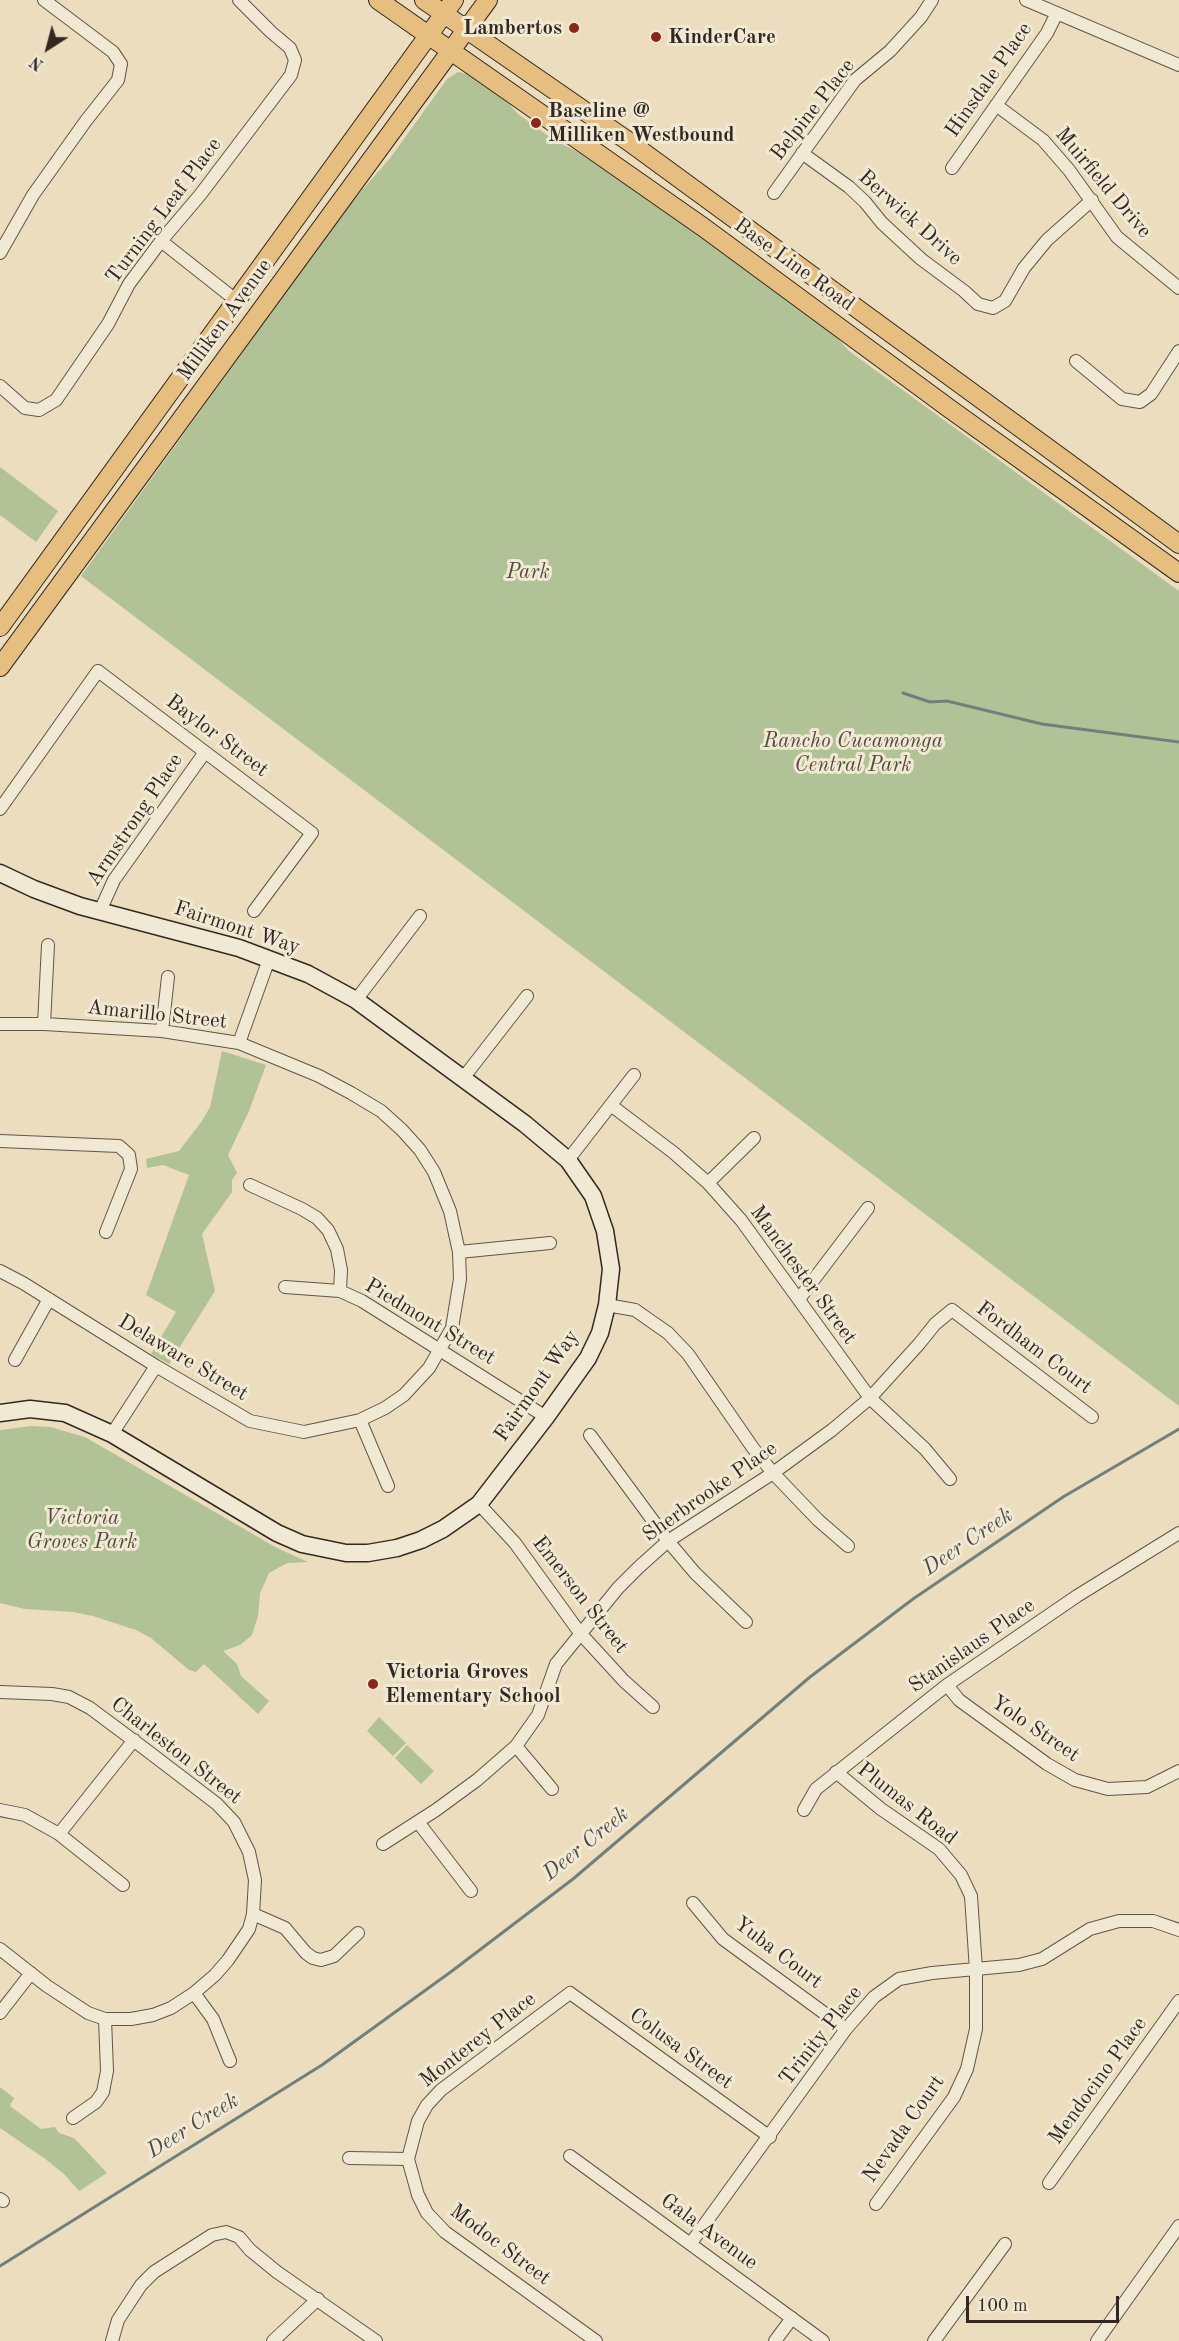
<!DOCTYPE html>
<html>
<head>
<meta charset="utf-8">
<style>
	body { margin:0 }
	#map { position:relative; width:1179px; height:2341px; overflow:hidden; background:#ebddbe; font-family:"Old Standard TT",serif }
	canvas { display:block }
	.north { position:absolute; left:18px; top:18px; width:60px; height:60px; -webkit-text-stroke:4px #f2e9d5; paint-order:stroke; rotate:216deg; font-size:16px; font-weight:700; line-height:24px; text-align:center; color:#332820 }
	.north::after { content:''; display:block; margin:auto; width:21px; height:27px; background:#332820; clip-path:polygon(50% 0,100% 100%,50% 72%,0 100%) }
	.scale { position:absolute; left:966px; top:2296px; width:153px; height:27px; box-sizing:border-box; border:3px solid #332820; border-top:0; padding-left:8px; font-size:18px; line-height:21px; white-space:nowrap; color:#332820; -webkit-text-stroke:4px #f2e9d5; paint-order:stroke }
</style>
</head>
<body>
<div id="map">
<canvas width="1179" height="2341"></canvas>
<div class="north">N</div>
<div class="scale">100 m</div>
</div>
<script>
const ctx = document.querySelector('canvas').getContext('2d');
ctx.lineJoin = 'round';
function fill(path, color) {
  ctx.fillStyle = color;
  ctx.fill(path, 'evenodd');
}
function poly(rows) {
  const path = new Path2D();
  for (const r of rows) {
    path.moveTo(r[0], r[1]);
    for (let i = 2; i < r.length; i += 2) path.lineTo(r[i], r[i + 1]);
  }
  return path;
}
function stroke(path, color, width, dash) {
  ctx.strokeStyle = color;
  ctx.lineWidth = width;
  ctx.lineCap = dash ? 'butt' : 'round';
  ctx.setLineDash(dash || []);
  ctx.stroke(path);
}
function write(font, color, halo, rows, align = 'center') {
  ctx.font = font + ' "Old Standard TT",serif';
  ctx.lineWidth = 6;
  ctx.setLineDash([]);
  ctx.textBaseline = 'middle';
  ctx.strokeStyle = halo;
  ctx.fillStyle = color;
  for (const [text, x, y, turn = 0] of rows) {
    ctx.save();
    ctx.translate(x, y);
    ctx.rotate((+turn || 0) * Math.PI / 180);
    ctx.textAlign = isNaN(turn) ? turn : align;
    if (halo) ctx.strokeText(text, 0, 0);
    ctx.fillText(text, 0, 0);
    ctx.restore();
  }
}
const green = poly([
	[458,72,468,74,506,101,518,114,554,140,576,151,659,206,834,334,849,351,1179,591,1179,1406,81,576,350,204,391,157,447,79],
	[0,467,58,511,36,542,0,515],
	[222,1051,266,1065,249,1111,228,1155,237,1173,232,1180,232,1192,202,1234,215,1291,169,1364,151,1354,176,1312,146,1295,189,1175,163,1165,147,1168,146,1159,179,1151,202,1121,210,1107],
	[32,1426,50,1427,85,1437,277,1548,308,1562,287,1563,269,1573,260,1593,258,1616,252,1635,240,1645,223,1651,237,1664,241,1676,269,1701,258,1714,204,1664,196,1672,189,1670,151,1638,136,1630,93,1616,73,1612,25,1609,0,1603,0,1430],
	[379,1717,406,1743,393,1756,367,1731],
	[407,1745,434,1771,421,1784,395,1758],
	[0,2087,14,2098,10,2106,41,2129,55,2127,59,2133,74,2138,107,2173,79,2191,64,2174,44,2158,0,2128]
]);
const stream = poly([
	[903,693,930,702,947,701,1042,724,1179,742],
	[0,2266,322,2065,452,1971,573,1879,810,1677,913,1599,1063,1497,1179,1429]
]);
const street = poly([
	[1026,0,1179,65],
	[996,105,1043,140,1069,170,1117,237,1179,288],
	[802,153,849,187,865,202,882,223,921,259,964,291,978,304,993,308,1005,301,1024,268,1047,240,1092,200],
	[952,168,1047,33,1057,13],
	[774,193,855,80,890,51,921,17,932,0],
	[161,241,237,301],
	[0,253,33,195,85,122,118,80,121,64,113,52,44,0],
	[1076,361,1122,399,1140,402,1151,394,1179,351],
	[0,386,25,408,39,410,56,400,108,324,129,284,161,241,200,195,291,75,295,60,290,48,271,32,239,0],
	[0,809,98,671,312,833,254,911],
	[100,911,114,880,205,752],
	[356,1000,420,916],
	[0,1024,44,1024,162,1031,239,1043,319,1076,351,1093,381,1111,402,1130,420,1150,434,1172,450,1211,459,1252,460,1279,452,1328,429,1368,404,1395,385,1408,360,1420,304,1432,250,1421,156,1366,23,1283,0,1271],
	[44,1024,48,945],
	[162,1031,168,977],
	[239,1043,269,959],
	[464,1077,527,996],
	[612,1106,674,1153,708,1183,741,1220,870,1398,925,1449,950,1479],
	[0,1141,119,1146,129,1155,131,1169,106,1232],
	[568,1160,634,1075],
	[708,1183,754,1138],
	[250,1185,302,1209,317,1218,328,1230,337,1249,341,1270,340,1291],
	[459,1252,550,1243],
	[285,1287,340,1291,362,1301,546,1417],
	[799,1299,868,1208],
	[607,1305,635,1310,668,1333,688,1354,753,1448,773,1473,818,1520,848,1546],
	[15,1360,49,1299],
	[360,1420,388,1486],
	[112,1434,156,1366],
	[590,1435,668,1541,695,1573,746,1622],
	[479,1504,515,1543,580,1633,624,1681,653,1707],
	[947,1685,959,1700,1047,1764,1075,1780,1108,1789,1147,1787,1179,1771],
	[0,1692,52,1694,69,1697,90,1708,145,1749,217,1804,234,1822,249,1852,255,1880,253,1914,249,1929,228,1960,215,1975,194,1993,171,2008,153,2015,131,2019,105,2019,88,2013,47,1986,0,1949],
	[516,1746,552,1789],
	[836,1772,881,1809,939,1849,961,1875,971,1896,976,1970,976,2029,967,2069,954,2097,876,2204],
	[0,1810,25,1815,59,1834,123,1885],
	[804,1810,816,1789,947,1685,1077,1596,1179,1533],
	[418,1822,471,1891],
	[59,1834,134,1740],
	[383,1844,436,1810,477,1780,516,1746,538,1715,556,1664,618,1588,639,1567,668,1541,773,1473,832,1430,870,1398,919,1344,935,1324,952,1310,1092,1417],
	[693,1903,723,1939,846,2029],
	[253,1914,285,1928,306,1953,313,1958,321,1960,334,1956,358,1933],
	[194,1993,213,2019,230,2061],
	[0,2013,31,1973],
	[73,2118,96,2102,103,2092,107,2071,105,2019],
	[570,2156,823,2341],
	[349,2158,408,2159],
	[408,2159,418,2121,427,2105,441,2090,570,1993,770,2137],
	[408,2159,418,2195,427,2213,445,2232,596,2341],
	[1049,2183,1179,2001],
	[0,2199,3,2201],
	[691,2243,846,2029,874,1997,899,1979,932,1973,1019,1965,1042,1959,1090,1929,1119,1921,1153,1921,1179,1930],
	[112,2341,118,2320,141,2285,154,2272,212,2235,226,2232,239,2237,250,2250,277,2272,376,2341],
	[273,2341,318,2299],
	[775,2341,792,2318],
	[934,2341,1005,2244],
	[1097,2341,1179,2226]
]);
const secondary = poly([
	[0,873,34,889,80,906,239,948,308,974,356,1000,525,1124,568,1160,593,1196,605,1231,611,1269,607,1305,600,1333,588,1358,546,1417,479,1504,443,1529,421,1540,397,1548,368,1553,346,1553,302,1544,277,1533,112,1434,65,1413,30,1409,0,1413]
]);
const primary = poly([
	[378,0,703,227,950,409,1179,573],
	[424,0,628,141,1179,544],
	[0,627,454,0],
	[0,667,488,0]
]);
const markers = [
	[574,28,6,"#8f2418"],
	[656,37,6,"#8f2418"],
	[536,123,6,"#8f2418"],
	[373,1684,6,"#8f2418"]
];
const poiNames = [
	["Lambertos",562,28,"right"],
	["KinderCare",668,37],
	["Baseline @",548,111],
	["Milliken Westbound",548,135],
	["Victoria Groves",385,1672],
	["Elementary School",385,1696]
];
const streetNames = [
	["Hinsdale Place",989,80,-55],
	["Belpine Place",813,110,-52],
	["Muirfield Drive",1103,183,50],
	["Turning Leaf Place",164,211,-53],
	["Berwick Drive",910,218,42],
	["Base Line Road",794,265,36],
	["Milliken Avenue",225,320,-54],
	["Baylor Street",217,736,37],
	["Armstrong Place",135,820,-56],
	["Fairmont Way",237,928,18],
	["Amarillo Street",157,1015,6],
	["Manchester Street",803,1275,54],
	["Piedmont Street",430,1322,31],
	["Fordham Court",1034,1348,37],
	["Delaware Street",183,1358,31],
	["Fairmont Way",537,1386,-55],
	["Sherbrooke Place",710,1492,-35],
	["Emerson Street",580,1595,52],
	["Stanislaus Place",972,1646,-35],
	["Yolo Street",1035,1729,34],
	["Charleston Street",176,1751,38],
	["Plumas Road",907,1804,38],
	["Yuba Court",778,1953,37],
	["Trinity Place",821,2036,-52],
	["Monterey Place",478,2040,-38],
	["Colusa Street",681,2049,36],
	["Mendocino Place",1098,2081,-54],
	["Nevada Court",904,2129,-55],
	["Gala Avenue",709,2232,36],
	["Modoc Street",500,2245,37]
];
const parkNames = [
	["Park",528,572],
	["Rancho Cucamonga",853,741],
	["Central Park",853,765],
	["Victoria",82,1518],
	["Groves Park",82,1542]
];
const waterNames = [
	["Deer Creek",968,1542,-34],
	["Deer Creek",586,1844,-39],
	["Deer Creek",193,2126,-32]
];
fill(green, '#b1c296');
stroke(stream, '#71807c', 3);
stroke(street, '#615548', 14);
stroke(secondary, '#332820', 19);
stroke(primary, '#332820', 20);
stroke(street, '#f2e9d5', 12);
stroke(secondary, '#f2e9d5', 16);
stroke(primary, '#e6be7f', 18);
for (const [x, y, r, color] of markers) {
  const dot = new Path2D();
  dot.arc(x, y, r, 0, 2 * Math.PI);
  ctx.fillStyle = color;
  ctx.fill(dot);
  stroke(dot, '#f2e9d5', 2);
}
write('bold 21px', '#332820', '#f2e9d5', poiNames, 'left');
write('21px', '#332820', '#f2e9d5', streetNames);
write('italic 21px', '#524e3e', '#f2e9d5', parkNames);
write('italic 22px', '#4d4c46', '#f2e9d5', waterNames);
</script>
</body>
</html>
